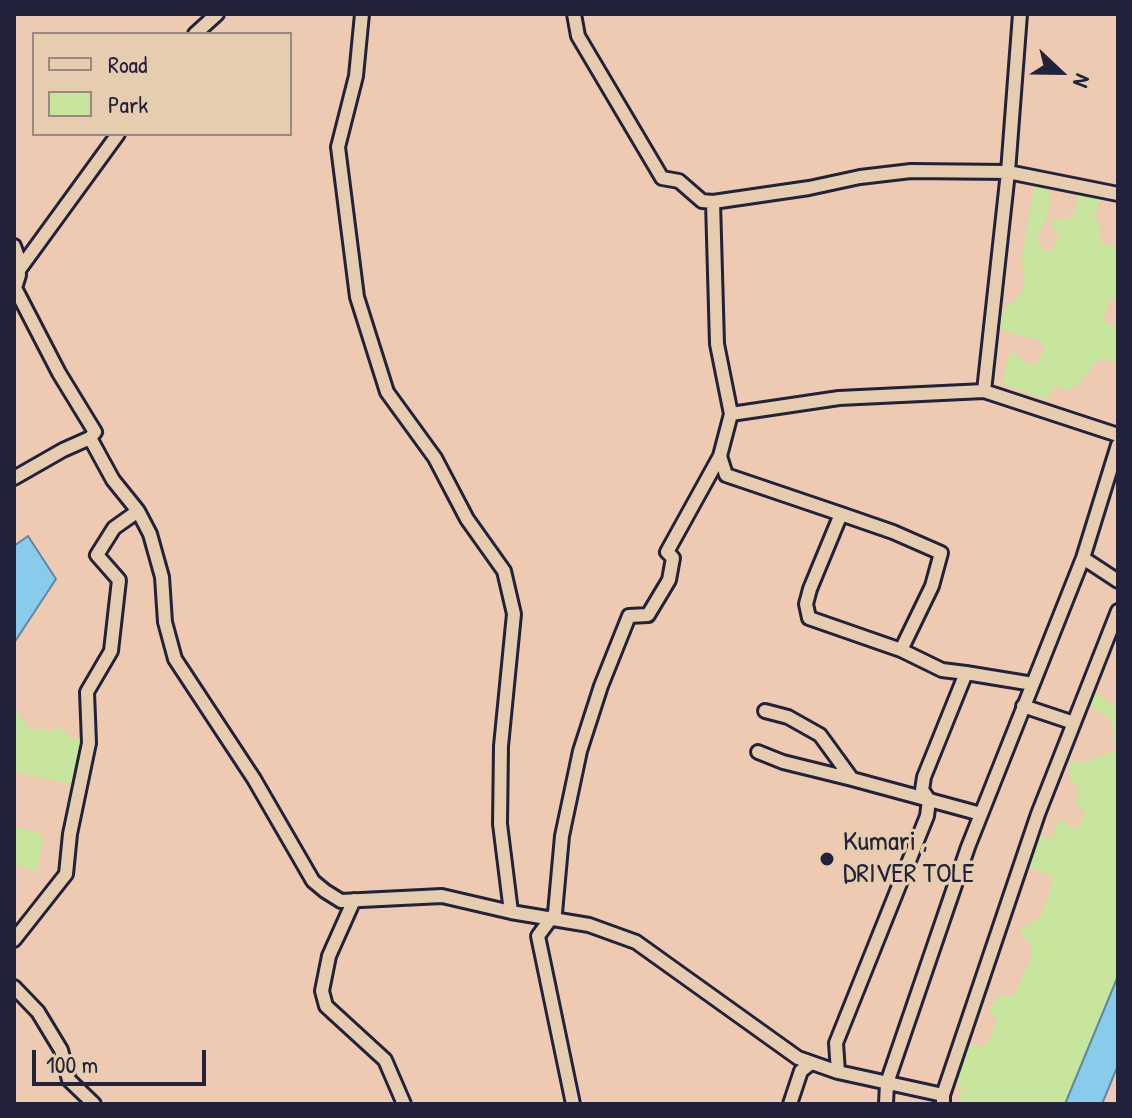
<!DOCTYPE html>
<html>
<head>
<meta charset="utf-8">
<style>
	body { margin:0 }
	#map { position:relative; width:1132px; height:1118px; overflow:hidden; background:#eecab2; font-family:"Patrick Hand",sans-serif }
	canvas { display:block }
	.frame { position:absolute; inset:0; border:16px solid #22223b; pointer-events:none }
	.legend { position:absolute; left:32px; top:32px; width:260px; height:104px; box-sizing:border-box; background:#e7cdaf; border:2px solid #988981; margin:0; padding:10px 14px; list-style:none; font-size:24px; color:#22223b }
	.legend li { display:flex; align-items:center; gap:16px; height:40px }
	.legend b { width:40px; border:2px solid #988981 }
	.north { position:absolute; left:1020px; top:32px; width:80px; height:80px; -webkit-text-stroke:6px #e7cdaf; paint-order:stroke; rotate:112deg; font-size:22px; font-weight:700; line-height:32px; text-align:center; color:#22223b }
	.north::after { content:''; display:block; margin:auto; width:28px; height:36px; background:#22223b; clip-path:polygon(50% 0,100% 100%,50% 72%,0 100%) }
	.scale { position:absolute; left:32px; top:1050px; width:174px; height:36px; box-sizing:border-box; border:4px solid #22223b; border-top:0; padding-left:10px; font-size:24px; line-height:28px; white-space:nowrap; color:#22223b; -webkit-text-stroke:6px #e7cdaf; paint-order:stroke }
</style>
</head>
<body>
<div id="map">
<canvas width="1132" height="1118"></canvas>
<div class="frame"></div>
<ul class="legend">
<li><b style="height:10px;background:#e7cdaf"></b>Road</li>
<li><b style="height:22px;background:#c7e59c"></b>Park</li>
</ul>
<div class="north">N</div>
<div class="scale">100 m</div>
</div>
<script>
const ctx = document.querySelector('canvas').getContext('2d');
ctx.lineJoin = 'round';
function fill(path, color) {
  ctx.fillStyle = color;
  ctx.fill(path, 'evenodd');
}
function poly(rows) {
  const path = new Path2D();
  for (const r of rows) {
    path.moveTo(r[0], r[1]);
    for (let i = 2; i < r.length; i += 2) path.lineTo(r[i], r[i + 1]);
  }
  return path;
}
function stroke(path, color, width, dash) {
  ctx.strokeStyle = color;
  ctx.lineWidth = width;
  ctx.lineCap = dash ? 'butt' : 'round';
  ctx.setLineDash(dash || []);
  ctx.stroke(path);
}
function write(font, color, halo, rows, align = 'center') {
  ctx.font = font + ' "Patrick Hand",sans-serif';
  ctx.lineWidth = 7;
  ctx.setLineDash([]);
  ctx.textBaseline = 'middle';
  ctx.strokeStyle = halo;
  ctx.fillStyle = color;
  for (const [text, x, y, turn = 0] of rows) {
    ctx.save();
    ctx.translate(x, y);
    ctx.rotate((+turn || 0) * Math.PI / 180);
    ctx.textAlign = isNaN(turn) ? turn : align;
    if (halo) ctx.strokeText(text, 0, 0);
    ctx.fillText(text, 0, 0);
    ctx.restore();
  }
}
const green = poly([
	[1035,182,1048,187,1050,198,1048,215,1037,238,1043,251,1051,251,1056,243,1058,231,1052,228,1052,219,1068,219,1076,211,1077,190,1097,194,1100,199,1095,216,1099,223,1101,244,1118,246,1118,299,1110,300,1103,321,1118,327,1118,361,1097,360,1081,383,1068,390,1055,386,1047,399,1004,385,1004,373,1009,354,1016,354,1026,363,1036,365,1045,347,1039,340,1003,331,999,320,1007,304,1016,301,1024,287,1022,256],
	[1094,693,1118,707,1118,976,1065,1104,959,1104,961,1088,948,1072,956,1046,986,1046,997,1020,989,1011,997,996,1014,996,1029,962,1032,947,1019,930,1040,917,1047,900,1054,876,1026,867,1036,835,1052,839,1059,818,1076,830,1086,813,1076,804,1079,789,1069,778,1069,762,1085,762,1116,750,1110,719,1088,704],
	[14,708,29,728,51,731,59,725,71,739,84,737,75,785,14,772],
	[14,826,44,835,37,871,14,864]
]);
const water = poly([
	[28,536,56,579,14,643,14,546,28,536],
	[1118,976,1118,1065,1102,1104,1065,1104,1118,976]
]);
const minor = poly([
	[362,14,356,76,338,147,357,297,387,392,435,458,467,519,504,571,514,614,501,746,500,824,511,912],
	[574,14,578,36,662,178,679,181,702,201,713,202,809,188,860,177,911,171,1008,172,1118,194],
	[195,34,217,14],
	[713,202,717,344,731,414,720,456,726,475,841,514,810,589,806,604,809,618,901,650,942,670,966,673,924,777,922,790,929,800,927,816,836,1043,838,1072],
	[14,246,18,257,19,275,15,288,59,373,95,432,90,438],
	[19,270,118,134],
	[984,391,1008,172,1020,14],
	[731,414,839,398,984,391,1118,435],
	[14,478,63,450,90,438,113,480,138,511,114,528,97,555,119,580,111,651,87,692,89,743,70,834,66,874,14,940],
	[138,511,150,534,162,577,165,622,175,659,254,779,313,881,325,891,341,901,442,896,511,912,589,925,636,942,798,1058,838,1072,943,1095],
	[841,514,893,532,941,553,932,586,901,650],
	[1083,558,1118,581],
	[966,673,1033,684],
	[1023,706,1074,723],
	[765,711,788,717,820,735,852,779,981,814],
	[758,752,783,762,852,779],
	[354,900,329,956,322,991,326,1006,385,1060,404,1104],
	[14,987,38,1012,61,1050,69,1080,94,1104],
	[573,1104,538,936,555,913,562,836,580,751,601,686,629,616,648,615,669,580,673,558,667,552,720,456],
	[790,1104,801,1071,811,1063],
	[886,1104,887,1083,968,847,1083,558,1118,445],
	[943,1104,943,1095,1038,814,1118,611]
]);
const markers = [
	[827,859,8,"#22223b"]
];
const poiNames = [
	["Kumari ,",843,843],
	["DRIVER TOLE",843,875]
];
fill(green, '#c7e59c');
fill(water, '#89cbea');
stroke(water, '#6087a4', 2);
stroke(minor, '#22223b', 18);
stroke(minor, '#e7cdaf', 12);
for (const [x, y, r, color] of markers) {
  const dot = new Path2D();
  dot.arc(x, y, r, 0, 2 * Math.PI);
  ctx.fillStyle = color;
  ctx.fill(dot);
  stroke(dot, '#e7cdaf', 3);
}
write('28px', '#22223b', '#e7cdaf', poiNames, 'left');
</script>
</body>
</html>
